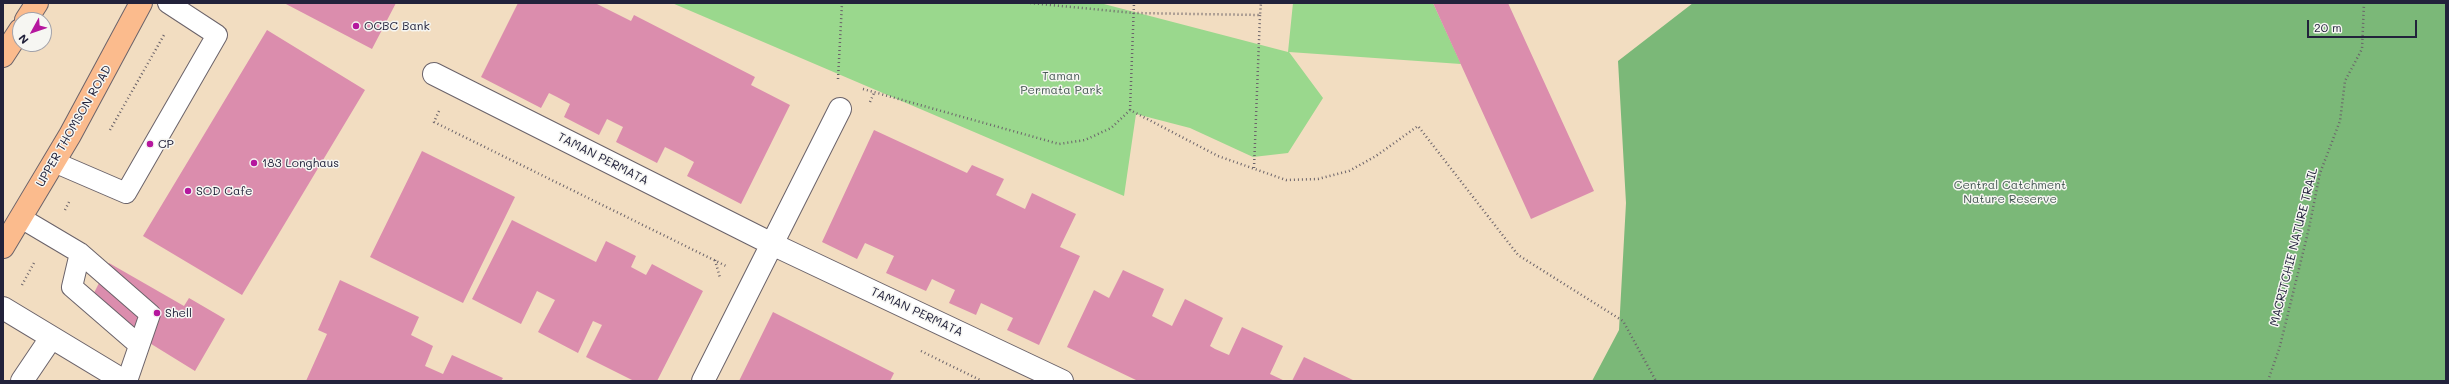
<!DOCTYPE html>
<html>
<head>
<meta charset="utf-8">
<style>
	body { margin:0 }
	#map { position:relative; width:2449px; height:384px; overflow:hidden; background:#f2ddc1; font-family:Mali,sans-serif }
	canvas { display:block }
	.frame { position:absolute; inset:0; border:4px solid #22223b; pointer-events:none }
	.north { position:absolute; left:12px; top:12px; width:40px; height:40px; box-sizing:border-box; background:#f6f6f2; border:1px solid #a1a1a9; border-radius:50%; rotate:230deg; font-size:11px; font-weight:700; line-height:16px; text-align:center; color:#22223b }
	.north::after { content:''; display:block; margin:auto; width:14px; height:18px; background:#b5179e; clip-path:polygon(50% 0,100% 100%,50% 72%,0 100%) }
	.scale { position:absolute; left:2307px; top:20px; width:110px; height:18px; box-sizing:border-box; border:2px solid #22223b; border-top:0; padding-left:5px; font-size:12px; line-height:14px; white-space:nowrap; color:#22223b; -webkit-text-stroke:3px #f6f6f2; paint-order:stroke }
</style>
</head>
<body>
<div id="map">
<canvas width="2449" height="384"></canvas>
<div class="frame"></div>
<div class="north">N</div>
<div class="scale">20 m</div>
</div>
<script>
const ctx = document.querySelector('canvas').getContext('2d');
ctx.lineJoin = 'round';
function fill(path, color) {
  ctx.fillStyle = color;
  ctx.fill(path, 'evenodd');
}
function poly(rows) {
  const path = new Path2D();
  for (const r of rows) {
    path.moveTo(r[0], r[1]);
    for (let i = 2; i < r.length; i += 2) path.lineTo(r[i], r[i + 1]);
  }
  return path;
}
function stroke(path, color, width, dash) {
  ctx.strokeStyle = color;
  ctx.lineWidth = width;
  ctx.lineCap = dash ? 'butt' : 'round';
  ctx.setLineDash(dash || []);
  ctx.stroke(path);
}
function write(font, color, halo, rows, align = 'center') {
  ctx.font = font + ' Mali,sans-serif';
  ctx.lineWidth = 3;
  ctx.setLineDash([]);
  ctx.textBaseline = 'middle';
  ctx.strokeStyle = halo;
  ctx.fillStyle = color;
  for (const [text, x, y, turn = 0] of rows) {
    ctx.save();
    ctx.translate(x, y);
    ctx.rotate((+turn || 0) * Math.PI / 180);
    ctx.textAlign = isNaN(turn) ? turn : align;
    if (halo) ctx.strokeText(text, 0, 0);
    ctx.fillText(text, 0, 0);
    ctx.restore();
  }
}
const green = poly([
	[672,3,1100,3,1288,52,1293,3,1433,3,1461,64,1289,52,1323,98,1288,153,1253,157,1190,128,1136,114,1124,196]
]);
const forest = poly([
	[1693,3,2446,3,2446,381,1592,381,1619,330,1626,203,1618,61]
]);
const building = poly([
	[284,3,396,3,372,49],
	[518,3,595,3,631,21,634,15,755,77,751,85,790,105,741,204,687,176,694,162,683,156,665,147,657,163,616,142,623,127,607,119,599,135,564,117,570,104,557,97,549,93,541,108,481,77],
	[1433,3,1508,3,1594,191,1531,219],
	[267,30,365,90,242,295,143,236],
	[874,130,967,173,972,165,1004,179,996,195,1025,209,1032,193,1076,214,1060,247,1080,256,1039,345,1007,330,1013,318,981,303,976,315,949,303,955,290,932,279,926,291,886,273,894,256,865,243,857,259,822,242],
	[422,151,515,197,463,303,370,257],
	[512,220,596,262,606,241,636,256,631,267,646,275,652,264,703,291,657,381,634,381,586,357,602,325,593,321,578,353,538,332,555,300,537,291,521,324,472,299],
	[109,263,184,306,189,298,225,319,195,371,88,305],
	[1123,270,1164,289,1152,316,1172,326,1185,299,1223,318,1210,346,1215,349,1229,355,1242,327,1283,346,1270,374,1285,381,1138,381,1067,347,1094,290,1109,298],
	[340,280,419,317,411,335,433,346,425,366,443,374,452,355,503,378,501,381,306,381,327,334,318,330],
	[773,312,894,373,890,381,739,381],
	[1304,357,1355,381,1292,381]
]);
const path = poly([
	[1030,3,1134,13,1260,15,1261,3],
	[838,79,842,3],
	[863,89,1059,144,1085,140,1111,128,1130,110,1218,156,1286,180,1318,179,1349,171,1376,156,1418,126,1518,255,1623,321,1656,381],
	[870,102,874,93],
	[1130,110,1134,3],
	[439,111,434,122,726,266],
	[110,130,164,35],
	[1254,168,1260,15],
	[65,210,70,200],
	[715,260,720,278],
	[22,285,35,261],
	[921,351,982,381],
	[2268,381,2280,346,2309,228,2320,173,2340,121,2345,81,2362,49,2364,3]
]);
const lane = poly([
	[54,162,126,193,217,35,168,3],
	[21,218,80,253,150,314,127,381],
	[80,253,72,287,139,345]
]);
const street = poly([
	[434,74,772,244,1062,381],
	[3,308,124,381],
	[22,381,51,338],
	[703,381,840,109]
]);
const primary = poly([
	[26,20,37,3],
	[3,56,20,30],
	[3,247,70,135,141,3]
]);
const markers = [
	[356,26,4,"#b5179e"],
	[150,144,4,"#b5179e"],
	[254,163,4,"#b5179e"],
	[188,191,4,"#b5179e"],
	[157,313,4,"#b5179e"]
];
const poiNames = [
	["OCBC Bank",364,26],
	["CP",158,144],
	["183 Longhaus",262,163],
	["SOD Cafe",196,191],
	["Shell",165,313]
];
const parkNames = [
	["Taman",1061,76],
	["Permata Park",1061,90],
	["Central Catchment",2010,185],
	["Nature Reserve",2010,199]
];
const streetNames = [
	["UPPER THOMSON ROAD",74,126,-60],
	["TAMAN PERMATA",603,159,27],
	["MACRITCHIE NATURE TRAIL",2294,247,-76],
	["TAMAN PERMATA",917,312,25]
];
fill(green, '#9ad88d');
fill(forest, '#7bb878');
fill(building, '#db8dad');
stroke(lane, '#6b636a', 22);
stroke(street, '#6b636a', 24);
stroke(primary, '#6b636a', 24);
stroke(path, '#6b636a', 2.5, [1, 3]);
stroke(lane, '#fff', 20);
stroke(street, '#fff', 22);
stroke(primary, '#fbbb8d', 22);
for (const [x, y, r, color] of markers) {
  const dot = new Path2D();
  dot.arc(x, y, r, 0, 2 * Math.PI);
  ctx.fillStyle = color;
  ctx.fill(dot);
  stroke(dot, '#f6f6f2', 1.5);
}
write('12px', '#22223b', '#f6f6f2', poiNames, 'left');
write('12px', '#465954', '#f6f6f2', parkNames);
write('12px', '#22223b', '#f6f6f2', streetNames);
</script>
</body>
</html>
